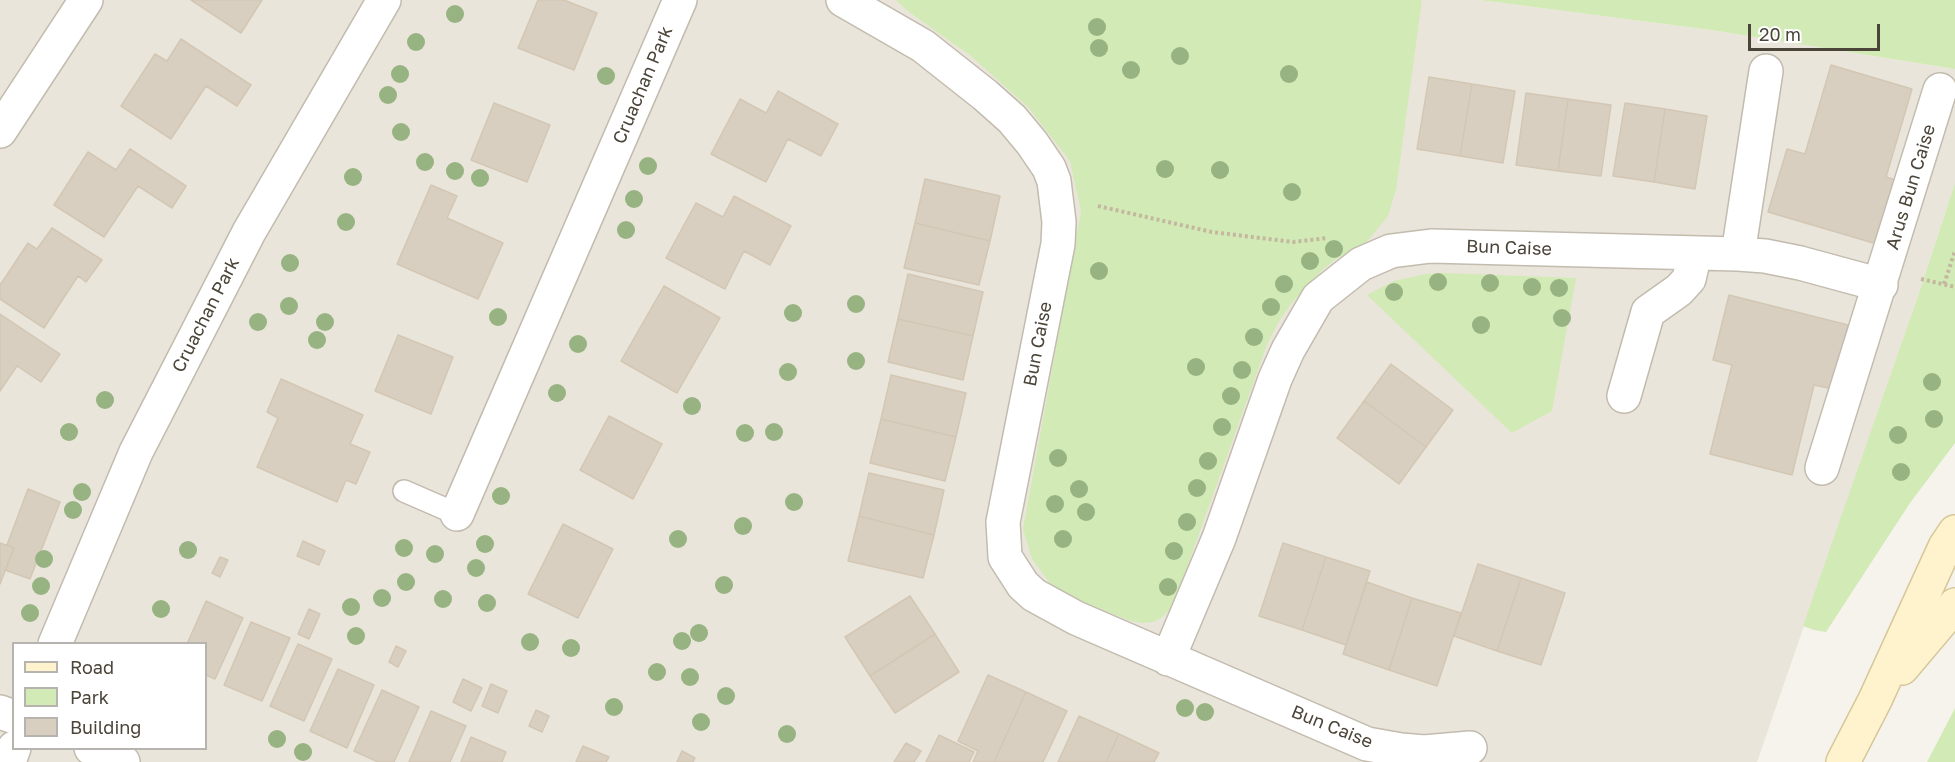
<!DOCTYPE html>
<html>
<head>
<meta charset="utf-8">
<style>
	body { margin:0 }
	#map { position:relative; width:1955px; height:762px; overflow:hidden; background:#f6f3ec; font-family:"Golos Text",sans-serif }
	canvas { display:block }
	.legend { position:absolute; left:12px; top:642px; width:195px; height:108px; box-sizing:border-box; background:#fff; border:2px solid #b7b4b0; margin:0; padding:8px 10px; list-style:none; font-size:18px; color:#4b4439 }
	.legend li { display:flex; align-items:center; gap:12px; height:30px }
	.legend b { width:30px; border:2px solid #b7b4b0 }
	.scale { position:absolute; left:1748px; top:24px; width:132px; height:27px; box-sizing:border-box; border:3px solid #4b4439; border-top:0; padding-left:8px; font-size:18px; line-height:21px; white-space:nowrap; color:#4b4439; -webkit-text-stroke:4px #fff; paint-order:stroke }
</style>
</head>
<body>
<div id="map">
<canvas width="1955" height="762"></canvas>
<ul class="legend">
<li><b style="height:8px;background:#fff3cd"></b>Road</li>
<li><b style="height:16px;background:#d2eab5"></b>Park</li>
<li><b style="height:16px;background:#d8cfc1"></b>Building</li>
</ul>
<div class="scale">20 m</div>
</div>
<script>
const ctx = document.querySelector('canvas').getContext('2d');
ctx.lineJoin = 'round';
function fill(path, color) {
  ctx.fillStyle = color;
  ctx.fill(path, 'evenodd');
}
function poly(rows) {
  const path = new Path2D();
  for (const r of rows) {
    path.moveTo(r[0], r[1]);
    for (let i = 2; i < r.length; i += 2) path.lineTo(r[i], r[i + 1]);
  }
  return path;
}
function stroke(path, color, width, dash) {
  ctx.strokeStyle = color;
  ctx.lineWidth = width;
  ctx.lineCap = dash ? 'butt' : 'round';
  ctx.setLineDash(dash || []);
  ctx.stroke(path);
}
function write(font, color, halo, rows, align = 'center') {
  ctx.font = font + ' "Golos Text",sans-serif';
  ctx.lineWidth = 4.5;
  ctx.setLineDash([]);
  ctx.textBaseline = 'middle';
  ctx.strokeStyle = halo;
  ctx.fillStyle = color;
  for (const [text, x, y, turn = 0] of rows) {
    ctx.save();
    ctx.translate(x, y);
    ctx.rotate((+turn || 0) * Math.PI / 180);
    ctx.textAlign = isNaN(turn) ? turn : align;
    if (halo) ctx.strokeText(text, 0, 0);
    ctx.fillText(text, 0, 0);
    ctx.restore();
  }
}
const residential = poly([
	[0,0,1480,0,1711,30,1955,69,1955,183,1919,293,1757,762,0,762],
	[14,644,206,644,206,748,14,748]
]);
const green = poly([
	[896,0,1422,0,1396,190,1388,216,1364,245,1336,259,1322,270,1290,305,1278,323,1268,342,1173,606,1161,618,1153,622,1142,623,1128,620,1066,595,1050,583,1032,559,1023,529,1081,211,1070,161,1028,107,971,56,909,12],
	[1480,0,1955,0,1955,69,1711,30],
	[1955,183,1955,443,1910,503,1826,632,1814,630,1803,626,1919,293],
	[1443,273,1576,278,1552,411,1512,433,1367,295,1394,281,1426,274],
	[1955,708,1955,762,1927,762,1953,712]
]);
const building = poly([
	[191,0,262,0,241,33,191,0],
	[538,0,564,0,597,13,574,70,518,48,538,0],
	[181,39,251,85,237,106,206,86,171,139,121,106,155,54,167,61,181,39],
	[1831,65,1912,89,1886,177,1905,183,1887,247,1768,212,1787,149,1805,154,1831,65],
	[1429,77,1472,84,1460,156,1417,149,1429,77],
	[1472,84,1515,91,1503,163,1460,156,1472,84],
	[778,91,838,124,821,156,788,139,766,182,711,154,740,99,766,113,778,91],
	[1526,93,1568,99,1558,171,1516,165,1526,93],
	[1568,99,1611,105,1601,176,1558,171,1568,99],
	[494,103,550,125,527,182,471,160,494,103],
	[1625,103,1665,109,1654,182,1613,176,1625,103],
	[1665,109,1707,116,1695,189,1654,182,1665,109],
	[130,149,186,186,172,208,138,186,104,237,54,205,88,152,116,170,130,149],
	[925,179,1000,196,990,241,915,223,925,179],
	[431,185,457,196,447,218,503,243,478,299,397,264,431,185],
	[734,196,791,226,770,265,744,251,725,289,666,258,696,203,723,217,734,196],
	[915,223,990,241,979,285,904,268,915,223],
	[52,228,102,260,86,282,78,276,44,328,0,299,0,285,28,243,37,249,52,228],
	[908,274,983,292,973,336,898,319,908,274],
	[664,286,720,318,677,393,621,361,664,286],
	[1729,295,1848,325,1833,389,1814,385,1792,475,1710,454,1732,365,1713,360,1729,295],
	[0,314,60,354,41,382,17,366,0,391,0,314],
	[898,319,973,336,963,380,888,362,898,319],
	[398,335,453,357,431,414,375,391,398,335],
	[1391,364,1453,410,1426,447,1364,401,1391,364],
	[891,375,966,393,956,437,881,419,891,375],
	[281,379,363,415,350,444,370,452,356,484,346,480,337,502,257,467,278,418,267,412,281,379],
	[1364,401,1426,447,1399,484,1337,438,1364,401],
	[609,416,662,444,633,499,580,470,609,416],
	[881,419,956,437,945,481,870,463,881,419],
	[869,473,944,490,934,535,859,516,869,473],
	[28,489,60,502,30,579,5,570,14,548,7,545,28,489],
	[859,516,934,535,923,578,848,561,859,516],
	[563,524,613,549,578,618,528,594,563,524],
	[303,541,325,551,319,565,297,556,303,541],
	[0,543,14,548,0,584,0,543],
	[1283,543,1326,557,1302,630,1259,616,1283,543],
	[220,557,228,560,220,577,212,573,220,557],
	[1326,557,1370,571,1346,645,1302,630,1326,557],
	[1478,564,1521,578,1497,651,1454,636,1478,564],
	[1521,578,1565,593,1541,665,1497,651,1521,578],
	[1367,582,1412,598,1389,670,1343,654,1367,582],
	[910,596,935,634,870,676,845,637,910,596],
	[1412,598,1461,613,1437,686,1389,670,1412,598],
	[206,601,243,618,215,679,206,675,206,644,187,644,206,601],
	[309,609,320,614,309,639,298,634,309,609],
	[251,622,290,638,262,701,224,685,251,622],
	[935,634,959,672,895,713,870,676,935,634],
	[298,644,332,659,304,721,270,706,298,644],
	[396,646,406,651,398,667,389,662,396,646],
	[338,669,374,685,347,748,310,731,338,669],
	[988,675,1026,692,994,762,973,762,978,751,958,741,988,675],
	[463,679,482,688,471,711,453,702,463,679],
	[491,684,507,691,498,713,482,706,491,684],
	[382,690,419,707,394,762,378,762,354,751,382,690],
	[1026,692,1067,711,1043,762,994,762,1026,692],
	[536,710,549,716,542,732,529,726,536,710],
	[431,711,466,726,450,762,409,762,431,711],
	[1079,716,1119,734,1106,762,1058,762,1079,716],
	[1119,734,1159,753,1154,762,1106,762,1119,734],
	[939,735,974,752,969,762,926,762,939,735],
	[471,737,506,752,502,762,461,762,471,737],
	[906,743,921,751,914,762,894,762,906,743],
	[583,746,609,757,606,762,576,762,583,746],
	[682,751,695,758,693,762,677,762,682,751]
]);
const path = poly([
	[1098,206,1212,232,1293,242,1327,238],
	[1921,279,1955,287],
	[1944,284,1955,251]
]);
const lane = poly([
	[404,491,457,514]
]);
const street = poly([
	[843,0,923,46,985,95,1012,119,1032,143,1049,168,1054,181,1059,222,1058,244,1003,522,1005,557,1023,585,1034,595,1076,618,1367,744,1401,750,1424,752,1470,748],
	[0,131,86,0],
	[1738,254,1766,71],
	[1624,396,1648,312,1679,290,1689,279,1695,253],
	[1822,468,1940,90],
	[457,514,680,0],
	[55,644,136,452,249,232,384,0],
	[1168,659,1219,538,1275,379,1288,350,1318,298,1361,264,1391,251,1431,246,1738,254,1765,256,1800,263,1881,285],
	[0,712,14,717],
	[91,748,123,762],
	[9,762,14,748]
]);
const secondary = poly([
	[1902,668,1955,605],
	[1843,762,1875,700,1945,547,1955,532]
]);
const trees = [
	[455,14],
	[1097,27],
	[416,42],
	[1099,48],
	[1180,56],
	[1131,70],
	[400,74],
	[1289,74],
	[606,76],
	[388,95],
	[401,132],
	[425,162],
	[648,166],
	[1165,169],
	[1220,170],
	[455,171],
	[353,177],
	[480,178],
	[1292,192],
	[634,199],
	[346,222],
	[626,230],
	[1334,249],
	[1310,261],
	[290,263],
	[1099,271],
	[1438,282],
	[1490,283],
	[1284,284],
	[1532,287],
	[1559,288],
	[1394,292],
	[856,304],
	[289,306],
	[1271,307],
	[793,313],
	[498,317],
	[1562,318],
	[258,322],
	[325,322],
	[1481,325],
	[1254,337],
	[317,340],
	[578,344],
	[856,361],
	[1196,367],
	[1242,370],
	[788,372],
	[1932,382],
	[557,393],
	[1231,396],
	[105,400],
	[692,406],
	[1934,419],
	[1222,427],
	[69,432],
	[774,432],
	[745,433],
	[1898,435],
	[1058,458],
	[1208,461],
	[1901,472],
	[1197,488],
	[1079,489],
	[82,492],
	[501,496],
	[794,502],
	[1055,504],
	[73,510],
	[1086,512],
	[1187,522],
	[743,526],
	[678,539],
	[1063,539],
	[485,544],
	[404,548],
	[188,550],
	[1174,551],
	[435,554],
	[44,559],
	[476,568],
	[406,582],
	[724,585],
	[41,586],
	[1168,587],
	[382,598],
	[443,599],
	[487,603],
	[351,607],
	[161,609],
	[30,613],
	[699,633],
	[356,636],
	[682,641],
	[530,642],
	[571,648],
	[657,672],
	[690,677],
	[726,696],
	[614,707],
	[1185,708],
	[1205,712],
	[701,722],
	[787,734],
	[277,739],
	[303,752]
];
const streetNames = [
	["Cruachan Park",643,85,-67],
	["Arus Bun Caise",1911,187,-73],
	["Bun Caise",1509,248,2],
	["Cruachan Park",206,315,-63],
	["Bun Caise",1038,344,-79],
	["Bun Caise",1332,727,22]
];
fill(residential, '#eae5da');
fill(green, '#d2eab5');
fill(building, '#d8cfc1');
stroke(building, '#d3c7b4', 1.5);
stroke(lane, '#c2bbae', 24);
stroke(street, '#c2bbae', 36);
stroke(secondary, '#d6c79b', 36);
stroke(path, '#c4b79f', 4, [3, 3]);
stroke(lane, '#fff', 21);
stroke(street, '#fff', 33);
stroke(secondary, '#fff3cd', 33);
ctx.fillStyle = '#97b381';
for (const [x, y] of trees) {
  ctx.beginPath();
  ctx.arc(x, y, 9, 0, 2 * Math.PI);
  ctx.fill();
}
write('18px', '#4b4439', '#fff', streetNames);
</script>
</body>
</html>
